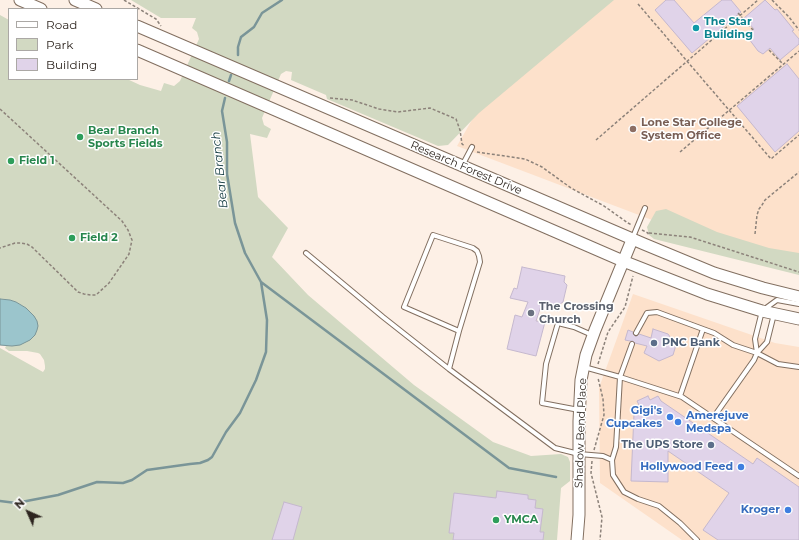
<!DOCTYPE html>
<html>
<head>
<meta charset="utf-8">
<style>
	body { margin:0 }
	#map { position:relative; width:799px; height:540px; overflow:hidden; background:#fdf0e6; font-family:Montserrat,sans-serif }
	canvas { display:block }
	.legend { position:absolute; left:8px; top:8px; width:130px; height:72px; box-sizing:border-box; background:#fff; border:1px solid #aba8a5; margin:0; padding:5px 7px; list-style:none; font-size:12px; color:#2d251f }
	.legend li { display:flex; align-items:center; gap:8px; height:20px }
	.legend b { width:20px; border:1px solid #aba8a5 }
	.north { position:absolute; left:8px; top:492px; width:40px; height:40px; -webkit-text-stroke:3px #fff; paint-order:stroke; rotate:315deg; font-size:11px; font-weight:700; line-height:16px; text-align:center; color:#2d251f }
	.north::after { content:''; display:block; margin:auto; width:14px; height:18px; background:#2d251f; clip-path:polygon(50% 0,100% 100%,50% 72%,0 100%) }
</style>
</head>
<body>
<div id="map">
<canvas width="799" height="540"></canvas>
<ul class="legend">
<li><b style="height:5px;background:#fff"></b>Road</li>
<li><b style="height:11px;background:#d2d9c2"></b>Park</li>
<li><b style="height:11px;background:#e0d3e9"></b>Building</li>
</ul>
<div class="north">N</div>
</div>
<script>
const ctx = document.querySelector('canvas').getContext('2d');
ctx.lineJoin = 'round';
function fill(path, color) {
  ctx.fillStyle = color;
  ctx.fill(path, 'evenodd');
}
function poly(rows) {
  const path = new Path2D();
  for (const r of rows) {
    path.moveTo(r[0], r[1]);
    for (let i = 2; i < r.length; i += 2) path.lineTo(r[i], r[i + 1]);
  }
  return path;
}
function stroke(path, color, width, dash) {
  ctx.strokeStyle = color;
  ctx.lineWidth = width;
  ctx.lineCap = dash ? 'butt' : 'round';
  ctx.setLineDash(dash || []);
  ctx.stroke(path);
}
function write(font, color, halo, rows, align = 'center') {
  ctx.font = font + ' Montserrat,sans-serif';
  ctx.lineWidth = 3;
  ctx.setLineDash([]);
  ctx.textBaseline = 'middle';
  ctx.strokeStyle = halo;
  ctx.fillStyle = color;
  for (const [text, x, y, turn = 0] of rows) {
    ctx.save();
    ctx.translate(x, y);
    ctx.rotate((+turn || 0) * Math.PI / 180);
    ctx.textAlign = isNaN(turn) ? turn : align;
    if (halo) ctx.strokeText(text, 0, 0);
    ctx.fillText(text, 0, 0);
    ctx.restore();
  }
}
const built = poly([
	[611,0,799,0,799,268,689,234,457,146,477,111],
	[633,294,775,343,799,347,799,540,682,540,600,483,599,388]
]);
const green = poly([
	[131,0,614,0,479,113,448,145,438,146,327,99,326,95,291,80,292,72,286,71,281,74,262,118,264,125,271,129,267,138,250,134,258,197,288,228,272,257,308,295,414,385,493,442,531,456,561,454,568,457,570,462,570,481,561,488,557,540,0,540,0,348,43,372,45,369,45,366,44,360,40,354,38,353,27,351,9,351,5,348,6,346,12,346,34,316,26,308,16,302,10,300,0,299,0,15,9,20,9,79,127,79,140,85,161,91,164,83,174,86,180,81,199,39,197,32,192,28,196,18,161,18],
	[666,209,717,232,769,248,799,253,799,275,654,239,649,235,647,227,656,211]
]);
const water = poly([
	[0,299,10,300,16,302,26,308,34,316,37,321,38,326,37,330,35,335,30,340,20,345,12,346,0,345,0,299]
]);
const stream = poly([
	[238,55,238,47,241,37,254,27,262,13,282,0],
	[229,81,231,75],
	[261,282,509,468,556,477],
	[0,501,16,503,58,495,97,482,123,483,132,480,147,470,190,464,200,463,208,460,212,457,226,432,240,413,256,380,266,352,267,320,261,282,245,253,235,223,227,174,227,142,222,111,225,98]
]);
const building = poly([
	[666,0,674,0,694,23,722,0,731,0,741,12,692,53,655,10,666,0],
	[765,0,775,10,777,9,794,30,792,31,799,39,799,44,780,60,770,48,763,54,758,51,749,39,747,34,754,29,744,18,765,0],
	[787,64,799,79,799,131,775,152,737,106,787,64],
	[522,267,565,276,564,282,567,285,563,302,560,304,558,311,541,306,536,321,545,322,536,356,507,349,515,315,522,317,528,302,510,298,514,288,517,289,522,267],
	[653,329,668,334,676,345,673,355,659,361,644,353,647,346,635,343,633,341,630,341,625,340,628,330,633,332,633,334,635,336,637,336,639,334,651,338,653,329],
	[648,396,650,400,658,396,661,401,753,464,757,458,799,487,799,540,718,540,703,530,729,493,668,451,668,482,631,481,634,414,631,410,639,405,637,401,648,396],
	[497,491,528,495,528,499,536,500,535,508,543,509,540,532,544,532,543,540,453,540,454,533,449,533,454,493,496,498,497,491],
	[284,502,302,507,293,540,272,540,284,502]
]);
const path = poly([
	[124,0,156,19,161,26],
	[772,0,789,17,799,30],
	[638,4,771,159,799,135],
	[738,13,753,30],
	[769,50,783,64],
	[330,98,352,100,379,109,398,112,430,108,456,119,460,130,462,144,465,146],
	[0,109,122,221,128,230,132,240,129,254,109,283,96,295,91,295,84,294,78,292,32,247,27,244,21,243,15,243,0,248],
	[596,140,758,0],
	[477,152,525,159,542,167,571,188,604,206,628,223,632,225],
	[680,152,799,51],
	[642,230,648,233,648,235],
	[649,233,690,237,799,272],
	[755,234,757,215,759,209,762,205,765,200,799,172],
	[598,364,608,332,625,307,633,276],
	[594,450,604,415,603,399,598,378],
	[592,461,591,473,602,517,600,540]
]);
const lane = poly([
	[463,164,472,147],
	[633,237,645,208],
	[306,253,383,317,449,369,555,448,579,454,603,456,612,460],
	[636,333,647,313,657,312,703,329],
	[632,344,620,377,616,447,612,460,613,475,624,492,638,499,659,506,680,523,697,540],
	[757,353,755,339,762,311,777,300,799,304],
	[584,367,620,377,682,397,799,476],
	[449,369,459,331,480,262,479,256,477,251,473,248,433,235,404,307,459,331],
	[680,396,703,329,714,333,733,345,757,353,778,364,799,367],
	[579,410,542,403,546,364,558,323,574,327,592,335],
	[713,418,754,360,757,353,767,342,774,314]
]);
const secondary = poly([
	[20,0,41,9],
	[75,0,96,9],
	[137,26,644,244,714,273,763,288,799,297],
	[137,50,623,261,707,294,762,311,799,319],
	[577,540,579,515,579,421,581,380,586,355,595,330,632,240]
]);
const markers = [
	[696,28,4,"#0f9aa8"],
	[633,129,4,"#8d6e63"],
	[80,137,4,"#2e9e5b"],
	[11,161,4,"#2e9e5b"],
	[72,238,4,"#2e9e5b"],
	[531,313,4,"#6b7280"],
	[654,343,4,"#5c6f8a"],
	[670,417,4,"#3f7fe0"],
	[678,422,4,"#3f7fe0"],
	[711,445,4,"#5c6f8a"],
	[741,467,4,"#3f7fe0"],
	[788,510,4,"#3f7fe0"],
	[496,520,4,"#2e9e5b"]
];
const cultureNames = [
	["The Star",704,22],
	["Building",704,35]
];
const educationNames = [
	["Lone Star College",641,123],
	["System Office",641,136]
];
const leisureNames = [
	["Bear Branch",88,131],
	["Sports Fields",88,144],
	["Field 1",19,161],
	["Field 2",80,238],
	["YMCA",504,520]
];
const streetNames = [
	["Research Forest Drive",466,168,23],
	["Shadow Bend Place",581,433,-88]
];
const worshipNames = [
	["The Crossing",539,307],
	["Church",539,320]
];
const serviceNames = [
	["PNC Bank",662,343],
	["The UPS Store",703,445,"right"]
];
const shopNames = [
	["Gigi's",662,411],
	["Cupcakes",662,424],
	["Amerejuve",686,416,"left"],
	["Medspa",686,429,"left"],
	["Hollywood Feed",733,467],
	["Kroger",780,510]
];
const waterNames = [
	["Bear Branch",220,170,-96]
];
fill(built, '#fde1cb');
fill(green, '#d2d9c2');
fill(water, '#9bc5cc');
stroke(water, '#7a9598', 1);
stroke(stream, '#7a9598', 2.5);
fill(building, '#e0d3e9');
stroke(building, '#c5b8ce', 1);
stroke(lane, '#826f60', 6);
stroke(secondary, '#826f60', 13);
stroke(path, '#8c827a', 1.5, [3, 2]);
stroke(lane, '#fff', 4);
stroke(secondary, '#fff', 11);
for (const [x, y, r, color] of markers) {
  const dot = new Path2D();
  dot.arc(x, y, r, 0, 2 * Math.PI);
  ctx.fillStyle = color;
  ctx.fill(dot);
  stroke(dot, '#fff', 1.5);
}
write('bold 11px', '#0d838f', '#fff', cultureNames, 'left');
write('bold 11px', '#785e54', '#fff', educationNames, 'left');
write('bold 11px', '#27864d', '#fff', leisureNames, 'left');
write('11px', '#2d251f', '#fff', streetNames);
write('bold 11px', '#5b616d', '#fff', worshipNames, 'left');
write('bold 11px', '#4e5e75', '#fff', serviceNames, 'left');
write('bold 11px', '#366cbe', '#fff', shopNames, 'right');
write('italic 12px', '#0b343a', '#fff', waterNames);
</script>
</body>
</html>
